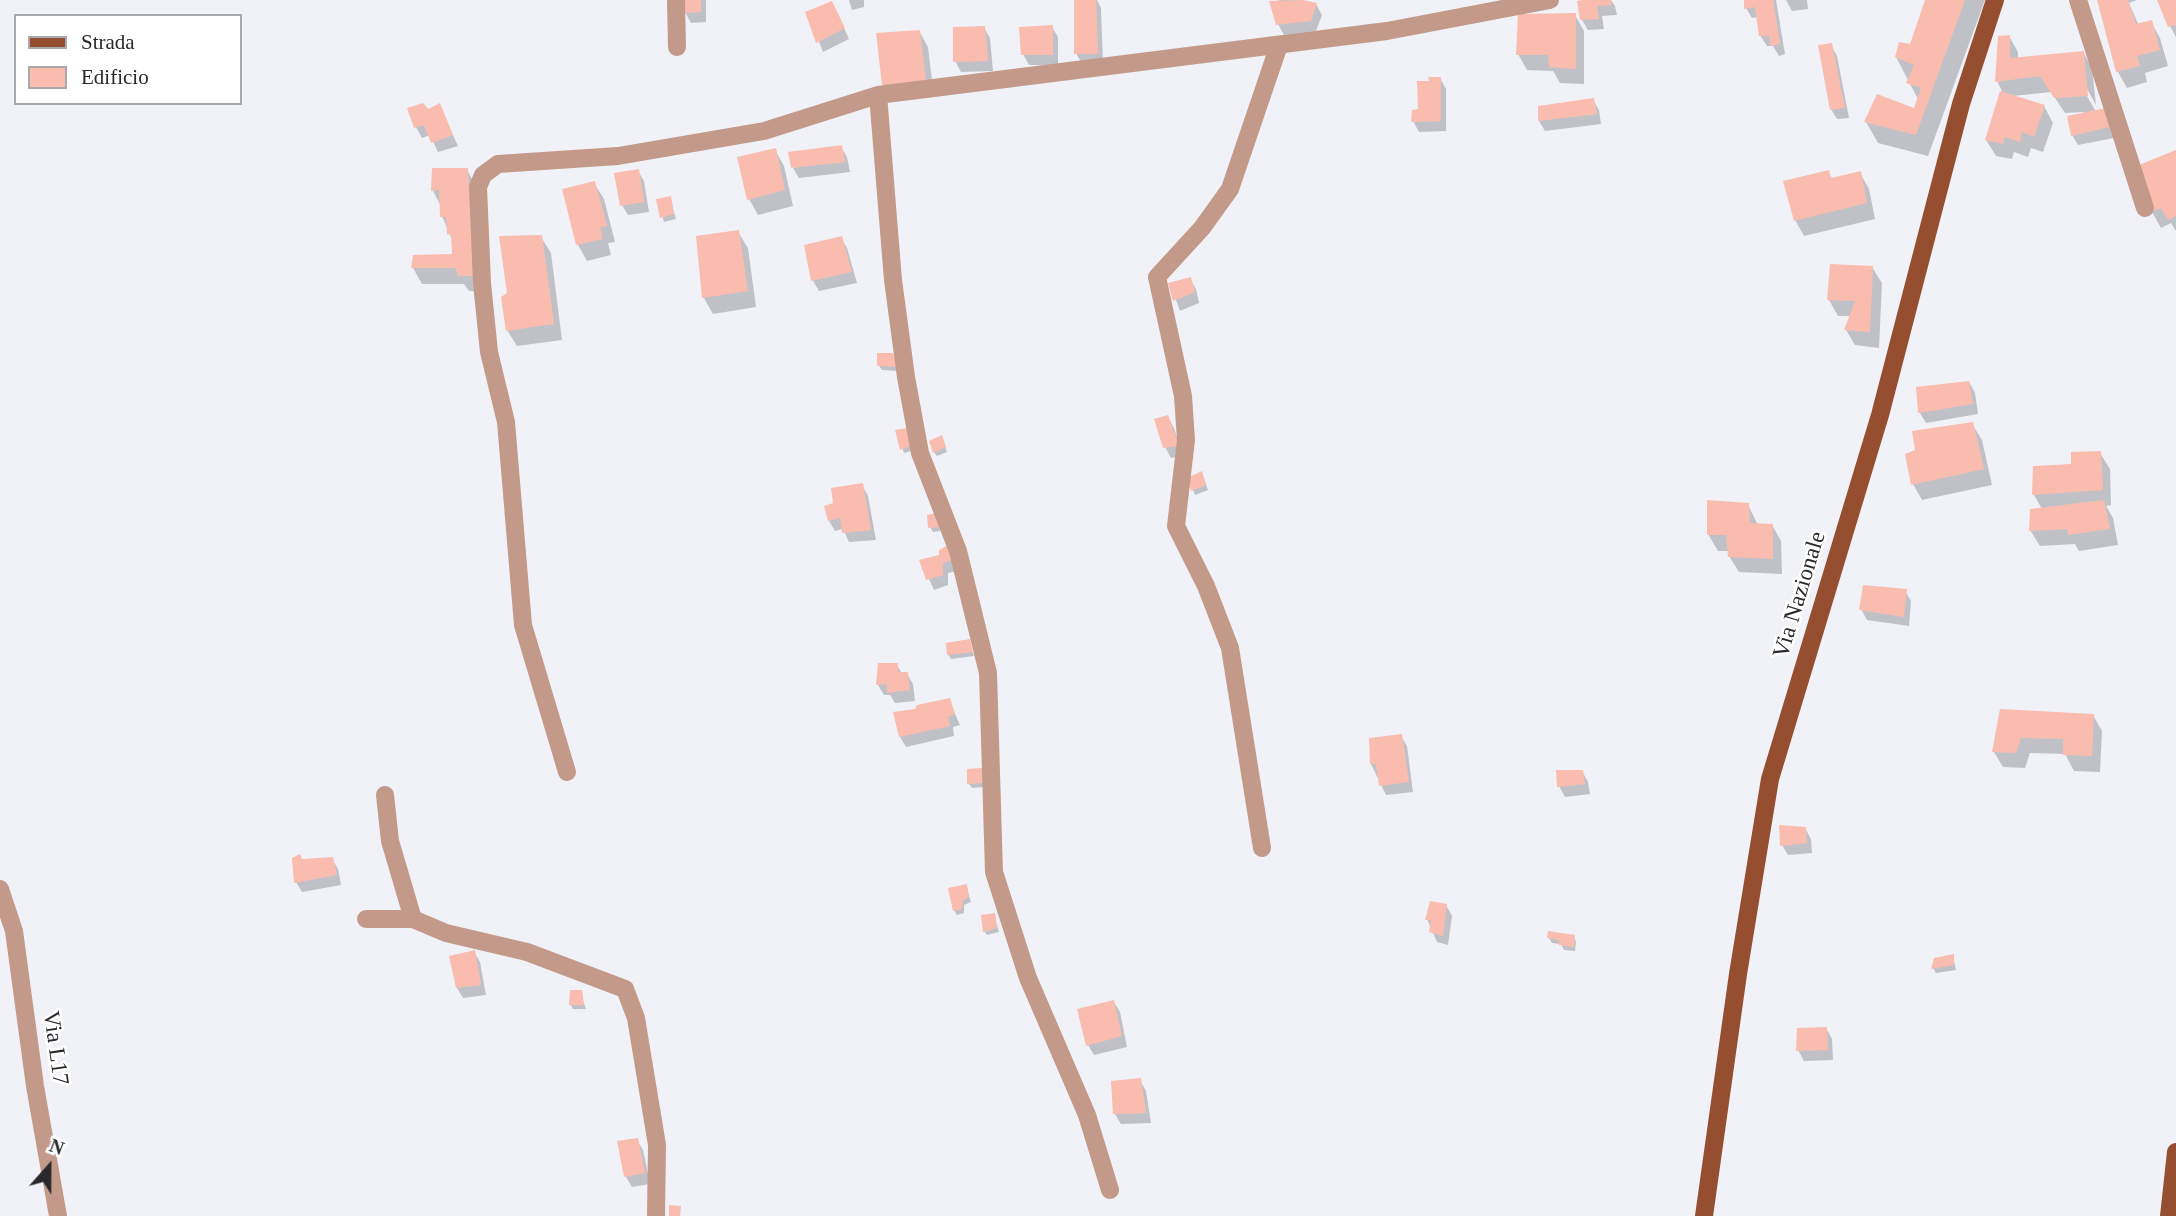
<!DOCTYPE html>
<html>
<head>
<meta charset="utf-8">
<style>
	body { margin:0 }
	#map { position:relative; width:2176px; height:1216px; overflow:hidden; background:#f1f2f8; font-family:Georgia,serif }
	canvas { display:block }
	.legend { position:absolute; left:14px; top:14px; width:228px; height:91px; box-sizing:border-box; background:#fff; border:2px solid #a9a9ab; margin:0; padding:9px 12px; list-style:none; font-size:21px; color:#29292c }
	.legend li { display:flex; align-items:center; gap:14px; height:35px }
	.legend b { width:35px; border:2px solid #a9a9ab }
	.north { position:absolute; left:14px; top:1132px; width:70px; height:70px; -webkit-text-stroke:5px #fff; paint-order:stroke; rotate:21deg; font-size:19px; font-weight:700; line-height:28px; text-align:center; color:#29292c }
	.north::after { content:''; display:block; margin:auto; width:24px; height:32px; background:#29292c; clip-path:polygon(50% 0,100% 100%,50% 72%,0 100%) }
</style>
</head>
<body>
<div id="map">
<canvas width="2176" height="1216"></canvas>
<ul class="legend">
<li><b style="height:9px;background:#954e2f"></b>Strada</li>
<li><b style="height:19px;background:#f9bcaf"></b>Edificio</li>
</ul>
<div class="north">N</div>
</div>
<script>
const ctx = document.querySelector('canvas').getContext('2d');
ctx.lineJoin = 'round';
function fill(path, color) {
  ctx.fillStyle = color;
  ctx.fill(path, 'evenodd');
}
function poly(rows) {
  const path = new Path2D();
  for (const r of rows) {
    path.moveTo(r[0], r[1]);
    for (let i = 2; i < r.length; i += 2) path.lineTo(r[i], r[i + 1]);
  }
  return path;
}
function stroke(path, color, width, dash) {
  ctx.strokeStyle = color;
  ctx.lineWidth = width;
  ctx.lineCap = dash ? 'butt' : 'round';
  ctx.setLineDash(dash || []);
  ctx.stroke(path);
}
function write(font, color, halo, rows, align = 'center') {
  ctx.font = font + ' Georgia,serif';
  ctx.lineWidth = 5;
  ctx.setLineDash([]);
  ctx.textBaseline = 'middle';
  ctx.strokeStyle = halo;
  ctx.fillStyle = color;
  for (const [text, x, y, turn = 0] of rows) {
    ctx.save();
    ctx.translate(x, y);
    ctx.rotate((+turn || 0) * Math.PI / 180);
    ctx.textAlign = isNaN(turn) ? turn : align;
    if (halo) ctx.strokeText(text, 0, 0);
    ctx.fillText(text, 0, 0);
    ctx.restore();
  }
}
const shadow = poly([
	[685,0,706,0,706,22,691,23,685,12],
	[849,0,864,0,864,7,852,10],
	[1083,0,1097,0,1101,8,1103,64,1082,64,1076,53],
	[1281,0,1303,0,1305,2,1316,4,1322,15,1316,31,1284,35,1278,24,1271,2],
	[1590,0,1611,0,1615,6,1617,15,1602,16,1604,29,1588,30,1582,20],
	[1745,0,1776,0,1785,54,1779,56,1773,46,1767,46,1760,35,1758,17,1752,18,1746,8],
	[1807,0,1808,9,1792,11,1786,0],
	[1927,0,1985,0,1928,156,1878,143,1866,122,1915,110,1919,101,1896,57,1912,46],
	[2099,0,2137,0,2129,3,2139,26,2151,22,2160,38,2168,66,2145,73,2147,82,2127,88,2118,72],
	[2159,0,2176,0,2176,37,2170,26],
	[808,13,837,13,849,39,823,52],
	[1575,15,1584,31,1584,84,1560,83,1553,71,1527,70,1518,54],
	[1052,27,1058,37,1058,65,1029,65,1023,54],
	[984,28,990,38,993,71,961,72,955,61],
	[919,31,928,47,934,97,893,100,884,84],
	[2009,36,2018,52,2018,59,2083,52,2092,68,2096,105,2086,87,2083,89,2096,112,2105,110,2114,138,2078,145,2072,135,2084,112,2065,113,2051,92,2013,96,2044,106,2053,123,2043,152,2031,148,2028,157,2014,152,2012,159,1996,156,1986,140,2002,91,1997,81],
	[1831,45,1837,56,1849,118,1837,119,1831,109],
	[1440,78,1446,89,1446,131,1419,132,1413,121,1431,82],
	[1593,100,1599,110,1601,124,1545,131,1539,121],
	[439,105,458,146,438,152,430,135,422,138,416,127,427,111],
	[841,147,847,157,850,172,799,178,793,168],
	[775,150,784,166,793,206,758,215,749,199],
	[2176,152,2176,231,2171,223,2161,228,2152,212],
	[467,170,476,186,481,292,469,291,464,284,422,284,413,268,415,257,454,256,453,242,442,216,441,206,433,191],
	[638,171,644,181,649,212,628,215,622,205],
	[1828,172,1833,180,1860,173,1869,189,1875,219,1804,236,1795,220],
	[594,183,604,199,615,242,608,243,611,255,587,261,578,245],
	[670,198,676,219,664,222,658,200],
	[738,232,748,248,756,307,713,314,704,298],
	[541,237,551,253,562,340,517,346,507,330,509,294],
	[841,238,847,248,857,283,819,291,813,281,806,246],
	[1872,267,1882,283,1879,348,1855,345,1846,330,1851,316,1838,316,1829,300],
	[1190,279,1196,289,1199,303,1180,311,1170,284],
	[892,354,898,371,882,370,879,366],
	[1969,382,1975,393,1978,414,1926,423,1920,413,1918,389],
	[1168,417,1174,428,1183,456,1171,458,1165,447],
	[1972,424,1982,440,1992,485,1922,500,1913,484],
	[897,432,914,450,904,453],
	[944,442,947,452,937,456,934,452],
	[2100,453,2110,469,2111,505,2106,506,2113,518,2118,545,2079,551,2075,544,2040,546,2030,530,2042,509,2034,495,2034,468,2073,465],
	[1204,478,1208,490,1195,495,1189,479],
	[862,485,868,496,876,540,849,542,843,529,835,531,829,521],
	[1748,505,1758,525,1772,525,1781,541,1782,574,1739,572,1729,556,1729,551,1718,551,1708,534],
	[938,520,940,531,933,532,930,527],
	[947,547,957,571,948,573,948,585,934,590,921,561,941,556],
	[1905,591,1911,601,1909,626,1867,620,1861,609],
	[971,646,974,656,951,659,948,654],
	[897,665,902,674,907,674,913,684,915,701,895,703,890,695,884,695,878,685],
	[949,700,960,725,953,727,954,736,906,747,900,737,916,710],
	[2001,711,2093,715,2102,731,2100,772,2074,771,2065,754,2030,753,2025,768,2003,767,1994,752],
	[1401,736,1407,746,1413,792,1386,795,1371,764],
	[981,770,984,787,972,788,969,784],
	[1582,771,1588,782,1590,794,1565,797,1559,786],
	[1805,828,1811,839,1812,853,1788,855,1782,845],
	[332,859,338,869,341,885,302,892,296,882,302,861],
	[966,886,971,902,964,905,964,913,957,915,954,910],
	[1446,905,1452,916,1448,945,1437,942,1427,919],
	[994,915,999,932,987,935,984,931],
	[1574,937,1576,942,1575,951,1564,950,1561,944,1552,943,1549,938],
	[474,952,480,962,486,995,463,998,457,988],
	[1953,956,1956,970,1936,973,1933,968],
	[580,992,586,1009,573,1009,570,1004],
	[1114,1002,1120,1012,1127,1047,1094,1055,1088,1045],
	[1826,1028,1832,1039,1833,1060,1804,1061,1798,1050],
	[1140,1080,1146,1091,1151,1123,1121,1124,1115,1114],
	[637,1140,643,1150,650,1184,632,1187,626,1177]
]);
const building = poly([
	[683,0,701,0,701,12,683,13],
	[1074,0,1096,0,1098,54,1074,54],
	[1303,0,1317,3,1311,21,1276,25,1269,1],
	[1582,0,1611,0,1612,5,1597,6,1599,19,1580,20,1577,1],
	[1744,0,1773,0,1780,44,1771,46,1769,36,1759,36,1755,7,1744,9],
	[1925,0,1965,0,1916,135,1864,122,1877,94,1914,108,1921,88,1906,83,1914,65,1895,57,1899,42,1910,44],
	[2097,0,2128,0,2136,24,2152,20,2160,50,2137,56,2140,66,2116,72],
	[2157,0,2176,0,2176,25,2168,27],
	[832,1,845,28,816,43,805,12],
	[1576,13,1576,69,1549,67,1548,55,1516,55,1518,14],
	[1053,25,1053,55,1021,55,1019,27],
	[985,26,988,61,953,62,953,27],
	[920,30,926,82,882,85,876,33],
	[2010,35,2010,58,2084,51,2088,96,2054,98,2040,76,1995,82,1998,36],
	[1832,43,1845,108,1830,110,1818,45],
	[1428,77,1441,77,1441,121,1411,122,1412,110,1418,109,1417,81,1429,81],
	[2000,91,2045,105,2034,137,2022,132,2020,142,2005,137,2003,144,1985,140],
	[1594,98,1597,114,1538,121,1538,106],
	[423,103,428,109,440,103,453,135,431,143,424,125,414,128,407,108],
	[2106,108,2109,127,2071,136,2067,116],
	[842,145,845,162,791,168,788,152],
	[776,148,785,190,747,200,737,157],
	[2176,150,2176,216,2168,220,2161,208,2151,212,2134,167],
	[432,168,468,168,473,276,458,276,455,268,411,268,413,255,452,254,451,235,447,234,446,217,440,217,439,190,431,191],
	[639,169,644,202,620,206,614,173],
	[1829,170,1831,178,1861,171,1867,203,1794,221,1783,181],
	[595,181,607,226,600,227,603,239,576,245,562,189],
	[671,196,674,214,660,218,656,199],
	[739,230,748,291,702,298,696,236],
	[542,235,554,324,506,331,501,297,507,293,499,236],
	[842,236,852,272,811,281,804,245],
	[1830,264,1873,266,1870,332,1844,330,1855,301,1827,300],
	[1191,277,1195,292,1173,301,1168,283],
	[877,353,893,353,897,367,877,366],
	[1969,381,1973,404,1918,413,1916,387],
	[1168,415,1179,446,1163,448,1154,419],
	[1973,422,1984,469,1911,485,1905,454,1915,450,1912,431],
	[907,428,913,445,900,450,895,430],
	[942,435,946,447,933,453,929,441],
	[2101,451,2103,490,2032,495,2033,466,2071,464,2071,452],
	[1202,471,1206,485,1191,491,1187,478],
	[863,483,871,530,842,533,840,518,828,521,824,506,833,503,831,488],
	[1707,500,1749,503,1750,523,1773,524,1773,559,1728,557,1726,535,1707,535],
	[2104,500,2110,529,2068,535,2067,529,2029,531,2030,509],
	[936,513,939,527,928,528,927,515],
	[948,545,952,560,943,563,943,575,926,580,919,560,939,555,939,550],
	[1863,585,1907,589,1904,617,1859,610],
	[970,639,973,652,947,655,946,643],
	[878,663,898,663,898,672,908,672,910,690,887,693,887,684,876,685],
	[950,698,955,714,948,717,950,726,899,737,893,712,915,709,917,705],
	[2000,709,2094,714,2092,756,2063,755,2063,739,2021,738,2016,753,1992,752],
	[1402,734,1409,782,1379,786,1376,764,1370,764,1369,738],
	[982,768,983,783,967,784,967,769],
	[1556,770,1583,770,1585,784,1557,787],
	[1779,825,1806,827,1807,843,1780,846],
	[300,854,302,859,333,857,337,875,294,883,292,858],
	[967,884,969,897,963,900,962,909,953,911,948,888],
	[1430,901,1447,904,1443,936,1429,932,1431,920,1425,920],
	[995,913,997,928,983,932,981,915],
	[1548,931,1575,935,1574,947,1559,945,1559,940,1547,938],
	[475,950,481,985,456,988,449,956],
	[1954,954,1954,965,1931,969,1934,958],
	[570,990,582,990,584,1005,569,1005],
	[1114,1000,1122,1036,1086,1046,1077,1009],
	[1827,1027,1828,1050,1796,1051,1797,1028],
	[1141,1078,1146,1113,1113,1114,1111,1081],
	[638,1138,645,1173,624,1177,617,1141],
	[669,1205,681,1206,680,1216,669,1216]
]);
const minor = poly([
	[676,0,677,47],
	[2078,0,2145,208],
	[878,95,893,280,906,377,920,453,958,551,988,673,994,872,1028,978,1087,1115,1110,1190],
	[567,772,523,625,506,422,489,352,482,283,478,187,483,175,498,164,618,156,764,131,878,95,1387,31,1550,0],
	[385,795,390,841,413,919,446,933,527,952,625,989,636,1018,657,1145,656,1216],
	[1262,848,1230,648,1206,586,1176,526,1186,440,1183,396,1157,277,1202,228,1230,189,1279,45],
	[0,889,14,931,35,1086,58,1216],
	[366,919,413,919]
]);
const major = poly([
	[1704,1216,1738,974,1770,779,1880,415,1961,104,1995,0],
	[2169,1216,2176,1152]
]);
const streetNames = [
	["Via Nazionale",1800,595,-73],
	["Via L17",55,1048,82]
];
fill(shadow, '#0003');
fill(building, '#f9bcaf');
stroke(minor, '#c39a89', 18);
stroke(major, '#954e2f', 18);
write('23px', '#29292c', '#fff', streetNames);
</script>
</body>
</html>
